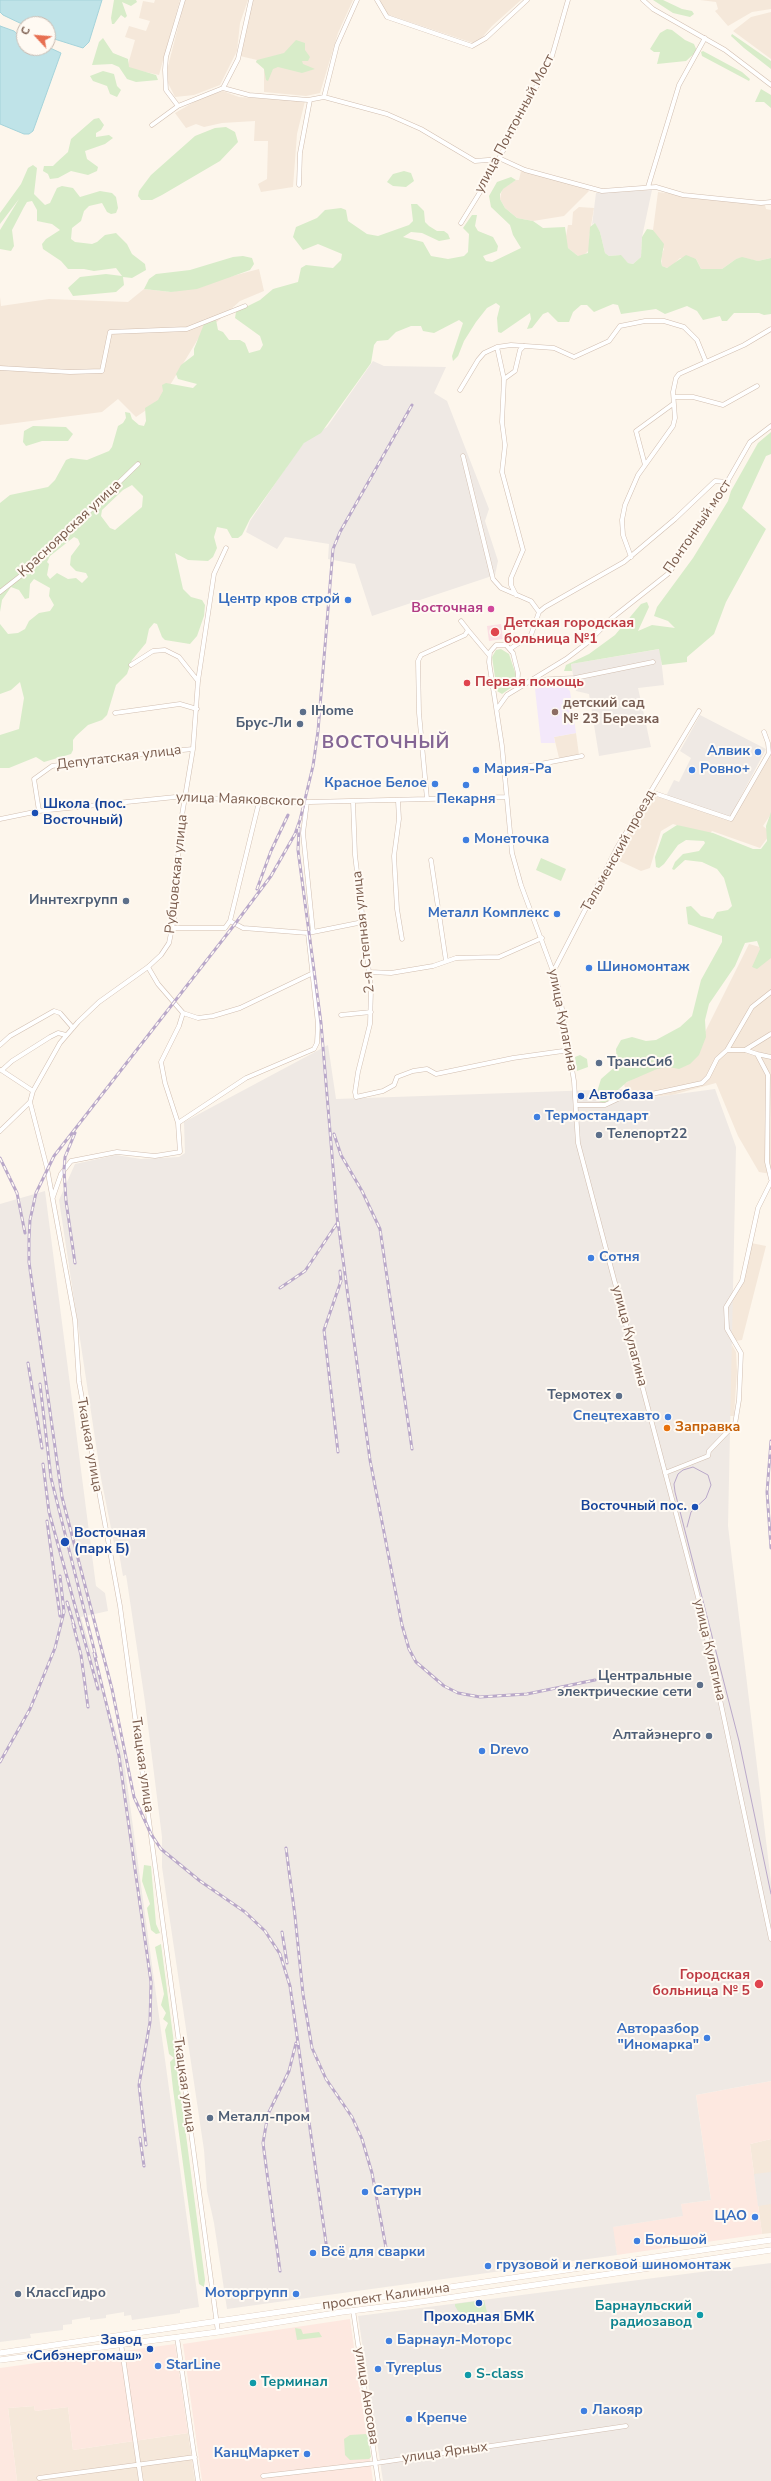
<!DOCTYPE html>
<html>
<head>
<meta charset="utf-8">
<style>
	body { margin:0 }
	#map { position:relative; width:771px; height:2481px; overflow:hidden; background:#fdf6ec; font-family:"Nunito Sans",sans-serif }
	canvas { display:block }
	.north { position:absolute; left:16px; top:16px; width:40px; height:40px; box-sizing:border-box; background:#fffaf3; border:1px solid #cabbb1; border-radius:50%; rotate:296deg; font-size:11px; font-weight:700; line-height:16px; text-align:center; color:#7a5c4d }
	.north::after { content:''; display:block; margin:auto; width:14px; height:18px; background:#e76f51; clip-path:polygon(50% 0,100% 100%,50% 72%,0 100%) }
</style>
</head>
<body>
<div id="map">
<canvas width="771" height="2481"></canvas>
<div class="north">С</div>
</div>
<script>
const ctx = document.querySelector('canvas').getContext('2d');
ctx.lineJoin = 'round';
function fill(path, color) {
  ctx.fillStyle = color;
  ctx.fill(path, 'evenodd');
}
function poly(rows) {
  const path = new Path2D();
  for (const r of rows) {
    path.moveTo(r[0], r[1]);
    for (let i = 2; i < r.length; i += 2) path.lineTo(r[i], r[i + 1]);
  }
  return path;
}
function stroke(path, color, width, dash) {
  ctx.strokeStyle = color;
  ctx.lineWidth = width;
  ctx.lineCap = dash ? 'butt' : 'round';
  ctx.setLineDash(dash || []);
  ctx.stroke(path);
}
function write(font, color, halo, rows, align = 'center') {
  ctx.font = font + ' "Nunito Sans",sans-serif';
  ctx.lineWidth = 4;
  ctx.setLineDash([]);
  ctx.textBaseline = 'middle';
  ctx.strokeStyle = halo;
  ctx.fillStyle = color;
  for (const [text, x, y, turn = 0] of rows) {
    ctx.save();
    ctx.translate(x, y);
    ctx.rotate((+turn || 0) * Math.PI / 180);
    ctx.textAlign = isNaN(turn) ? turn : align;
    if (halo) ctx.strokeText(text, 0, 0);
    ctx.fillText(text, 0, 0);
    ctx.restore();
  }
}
const residential = poly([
	[155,0,180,0,159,75,127,68,135,40,125,37,129,26,146,31,150,21,139,18,143,1,154,3],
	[185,0,248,0,240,23,237,51,220,85,194,95,175,97,168,83,168,66],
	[252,0,353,0,338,33,320,93,306,96,264,92,264,68,256,62,257,60,240,56],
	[380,0,521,0,492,26,479,41,473,43,389,15,384,12],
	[700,0,771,0,771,9,752,12,728,26,715,11,718,9,716,2],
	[771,12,771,59,733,31,751,17],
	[223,91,239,97,305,101,297,134,293,187,261,192,258,184,267,179,268,141,254,141,255,121,222,123,204,127,196,124,186,128,175,113,201,98],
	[521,171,587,188,589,191,564,216,533,221,517,218,505,208,500,199,502,189,516,180,519,180],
	[658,192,765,205,766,209,771,210,771,258,758,261,742,258,736,259,722,269,701,269,696,259,680,258,672,266,667,268,662,266,661,256,664,249,653,230],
	[579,207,594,208,589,238,590,249,583,256,578,256,568,248,565,242,568,225,572,225,573,212],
	[259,269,264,291,240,301,198,339,161,400,136,417,118,399,102,412,0,425,0,297,1,306,49,299,128,302,144,289,171,292],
	[576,733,579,755,559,758,554,737],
	[771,750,771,814,763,826,771,833,760,848,712,831,709,835,673,824,661,831,650,868,641,871,615,859,652,795,731,821],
	[749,944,771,950,771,1174,759,1172,738,1136,716,1083,672,1095,628,1099,624,1084,701,1040],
	[751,1243,766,1246,742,1340,735,1341,728,1329,727,1307,739,1289],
	[732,1345,736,1352,737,1371,734,1416,720,1416],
	[771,2139,771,2233,762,2234,750,2144],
	[34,2406,35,2411,68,2407,73,2450,188,2433,195,2481,17,2481,8,2408]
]);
const commercial = poly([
	[771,2081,771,2139,750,2144,762,2234,617,2255,612,2227,682,2216,681,2204,711,2200,696,2095],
	[350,2319,373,2481,202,2481,183,2344],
	[175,2344,188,2433,73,2450,68,2407,35,2411,34,2406,8,2408,17,2481,0,2481,0,2368]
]);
const industrial = poly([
	[652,190,642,237,641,257,633,264,628,263,620,255,609,256,605,253,600,232,594,223,592,225,596,193],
	[373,361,384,366,446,367,434,393,447,401,489,509,485,521,498,561,495,575,372,616,355,564,328,559,329,544,285,537,277,549,246,532,250,521,291,460,306,440,327,427],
	[660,649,664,685,638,688,651,747,599,756,589,694,576,691,571,664],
	[700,715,766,749,730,817,666,796,674,780,679,782,691,758,680,751],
	[328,1045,336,1099,624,1089,626,1101,715,1089,736,1147,728,1526,771,1882,771,2081,696,2095,711,2200,681,2204,683,2216,613,2227,617,2255,227,2309,214,2223,207,2191,204,2150,162,1867,162,1837,145,1702,127,1581,126,1575,123,1576,119,1553,116,1553,101,1478,59,1200,75,1164,116,1155,141,1159,179,1157,185,1153,184,1122],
	[45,1191,96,1586,105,1593,108,1611,81,1617,123,1754,199,2307,180,2310,180,2313,132,2320,131,2315,124,2316,124,2312,106,2315,106,2318,90,2320,90,2317,72,2320,72,2324,63,2325,63,2330,30,2334,31,2338,0,2342,0,1204],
	[771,2172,771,2204,758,2206,754,2174],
	[771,2263,771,2481,383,2481,358,2316]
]);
const education = poly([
	[563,684,570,691,576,733,554,737,555,743,541,743,535,689,554,685,554,689]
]);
const medical = poly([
	[501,624,503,639,489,641,487,626]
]);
const green = poly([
	[114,0,136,0,137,2,131,6,122,2,127,16,125,18,121,15,114,24,112,24,111,18],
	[653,0,663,0,682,9,692,11,694,14,690,17,673,13],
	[667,29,672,30,685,40,694,44,697,51,686,61,657,64,660,52,654,52,650,49,660,33],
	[732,34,771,61,771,69,744,48,731,36],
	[103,38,113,53,128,59,129,67,156,75,158,80,136,82,127,79,119,67,112,64,92,65,99,42],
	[296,40,305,43,305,50,310,57,308,61,302,61,303,64,315,69,302,73,278,67,273,69,268,81,266,80,264,69,256,62,257,60,284,53],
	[703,51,742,72,750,79,749,81,702,56,701,52],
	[103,71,114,74,117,86,121,90,117,97,110,94,107,86,93,81,90,76],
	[761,89,771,95,771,108,764,102,755,102],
	[99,118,104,125,101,130,96,133,96,137,109,135,113,138,105,144,85,151,87,159,98,167,97,171,88,175,71,171,58,178,50,179,48,174,43,171,44,166,53,166,57,162,68,152,71,139,94,119],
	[226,127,235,132,238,142,220,161,162,195,152,200,141,200,138,196,139,191,151,175,195,136,215,128],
	[33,165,37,168,34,194,45,205,50,203,57,188,62,186,73,188,80,197,100,191,112,193,116,197,118,208,116,213,111,214,107,212,102,203,89,206,84,211,81,221,72,228,71,239,75,242,92,244,97,242,105,235,116,233,127,244,132,254,145,264,146,270,132,278,123,277,124,285,116,292,73,296,68,288,80,277,106,274,122,276,116,268,94,271,84,269,68,269,61,261,43,249,42,244,46,239,60,230,52,224,37,221,37,210,32,201,27,202,24,207,12,230,14,246,11,251,0,249,0,230,19,199,0,224,0,213,21,184,28,168],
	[404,171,411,173,414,181,406,187,393,186,387,182,393,174],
	[511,177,516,180,503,189,500,194,500,199,505,208,517,218,533,221,543,228,565,227,568,248,578,256,588,253,590,227,595,223,600,232,605,253,609,256,621,255,628,263,633,264,641,257,642,237,647,229,653,230,664,244,661,261,662,266,667,268,686,255,696,259,701,269,722,269,736,259,742,257,758,261,771,258,771,314,764,315,759,313,734,313,727,321,722,321,720,316,703,320,697,311,687,306,665,314,656,309,621,314,618,305,613,304,594,312,587,305,581,305,573,312,569,322,558,322,548,312,543,314,532,328,527,329,531,319,530,313,501,333,498,332,497,318,500,306,496,303,487,308,476,322,464,341,458,356,453,361,452,356,463,323,459,320,434,333,423,331,421,326,411,326,396,332,388,340,377,341,374,345,371,363,321,433,304,443,250,519,242,535,238,538,232,538,227,529,217,527,214,537,217,548,213,557,208,561,188,560,175,553,183,589,191,597,202,600,205,605,204,616,197,636,190,644,165,640,162,637,157,624,154,623,149,629,146,643,132,660,127,674,116,685,107,715,102,720,88,725,76,736,73,740,73,750,71,754,44,762,36,757,9,768,0,768,0,735,19,729,24,698,20,682,11,690,0,694,0,624,8,634,18,633,25,629,29,621,39,613,50,611,54,605,49,596,50,588,34,579,30,584,29,598,25,599,19,590,11,587,2,600,0,612,0,503,10,495,48,487,55,480,66,460,71,458,87,460,109,451,112,447,118,426,123,423,126,418,125,412,130,413,132,419,139,425,144,426,146,421,145,408,158,400,163,391,162,385,166,383,193,388,197,384,178,379,176,374,181,365,194,355,194,349,204,324,216,320,218,330,223,332,229,340,240,340,245,343,249,353,260,350,263,345,260,336,235,318,236,312,260,300,273,289,298,282,301,268,306,265,333,268,341,260,342,254,318,244,303,250,293,237,296,227,317,218,325,210,341,208,346,210,348,221,367,234,378,236,409,225,413,221,411,204,417,204,424,211,425,222,429,226,437,231,444,231,448,234,450,239,439,241,422,233,411,232,403,237,423,242,431,256,448,259,464,256,468,252,469,234,463,228,472,215,477,215,475,226,478,231,493,237,498,246,497,251,483,256,486,261,492,262,521,248,513,235,510,225,491,207,489,196,497,182],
	[132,485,143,496,142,507,115,530,110,528,101,516,102,510,123,490],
	[74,537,78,539,80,544,71,556,70,565,76,571,86,573,88,577,82,583,76,578,68,579,57,573,50,579,47,575,49,564,47,562,50,556],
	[243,256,252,258,254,264,250,270,197,289,171,292,144,289,149,279,156,274,190,270,233,257],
	[33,426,66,427,73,434,68,441,42,441,26,446,23,442,24,431],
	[771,432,771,454,766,456,742,508,766,529,726,602,714,634,687,657,687,662,662,665,659,649,571,664,572,671,564,671,566,665,589,654,615,635,641,604,647,602,649,607,638,631,652,625,675,628,668,621,654,616,657,607,693,558,728,501,731,491,758,443],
	[501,649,509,654,517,678,512,687,502,694,497,691,492,657,496,650],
	[771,812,771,958,757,969,752,967,760,949,757,941,745,943,735,966,709,1004,705,1020,706,1037,699,1055,690,1064,679,1069,669,1067,657,1069,627,1082,611,1096,609,1101,603,1103,597,1100,596,1095,601,1079,617,1065,616,1049,621,1040,632,1037,646,1041,656,1040,680,1027,692,1016,701,980,722,942,722,936,688,924,686,907,691,906,701,916,713,919,717,912,728,910,732,906,724,878,717,869,702,862,685,860,674,870,672,869,675,862,683,854,699,851,705,843,704,841,686,840,678,845,664,864,659,868,656,867,655,857,663,834,677,825,713,833,753,849,761,849,767,841,766,826],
	[541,858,566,869,561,881,536,870],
	[580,1055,587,1059,588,1067,577,1071,575,1057],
	[144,1865,151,1866,156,1924,160,1933,156,1934,151,1930,147,1908,150,1904,142,1881],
	[161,1944,205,2280,204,2287,199,2284,173,2089,170,2062,174,2058,169,2054,165,2030,168,2023,163,2019,166,2013,161,2005,164,1994,155,1947],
	[484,2300,487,2312,483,2318,464,2321,455,2306,455,2304],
	[295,2328,301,2329,303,2334,319,2332,322,2337,297,2340],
	[366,2434,368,2436,371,2457,369,2459,350,2460,345,2455,344,2439,350,2435]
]);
const water = poly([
	[0,0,102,0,89,42,83,48,48,37,48,24,24,25,3,15,0,12,0,0],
	[0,26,14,31,24,40,24,48,48,47,61,53,33,131,29,134,24,134,0,124,0,26]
]);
const street = poly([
	[377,0,387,17,472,46,486,38,527,0],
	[643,0,653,9,725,50,771,85],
	[223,88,238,59,251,0],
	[324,97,337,45,357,0],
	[178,106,166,90,165,70,166,57,183,0],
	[152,125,178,106,223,88,249,95,308,100,324,97,387,114,421,129,475,161,501,159,525,170,602,191,656,187,683,195,761,203,771,202],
	[299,185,300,153,310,100],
	[648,187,679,85,705,38],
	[461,223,490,176,552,56,568,0],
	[497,347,504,379],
	[0,368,70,372,102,371,110,332,187,329,245,306],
	[460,390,478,360,484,353,497,347,511,345,554,348,574,357,609,341,620,326,645,321,664,321,684,327,697,340,706,362],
	[674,397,693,397,723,405,757,386],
	[463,456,493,579,501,588,531,601,539,612],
	[645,465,636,431,673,404],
	[631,557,623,535,622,520,625,505,638,475,673,426,675,418,673,392,676,378,679,374,744,345,771,329],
	[0,592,28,570,138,464],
	[516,595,511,585,511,578,523,550,502,472,505,445,502,422,504,379,515,371,520,350,524,346],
	[468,630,489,655],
	[510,649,531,635,539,612,545,607,624,562,675,519,715,481,728,482],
	[131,665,153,651,165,650,179,657,198,681],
	[534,680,575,678,653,662],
	[517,688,518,673,513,653,506,645,496,645,490,652,489,662,502,746,512,853,521,885,558,985,574,1081,578,1143,699,1601,771,1939],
	[497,709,507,695,566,659,587,643,612,618,669,573,714,505,750,442,771,426],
	[115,713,180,704,197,709],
	[504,771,582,756],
	[651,792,731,819,769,753,768,743,764,732],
	[427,799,419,713,418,661,421,655,465,635,468,630,461,621],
	[353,801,355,855,371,989,370,1024,358,1072,355,1092,356,1097,383,1091,394,1085,397,1077,413,1071,427,1069,436,1074,513,1058,570,1050],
	[398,801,399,819,394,856,397,909,402,939],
	[307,802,303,833,313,932],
	[39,811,34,779,52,766,120,756,193,749],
	[0,819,39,811,185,796,271,803,506,797],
	[431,860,446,961],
	[230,921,259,802],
	[173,928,225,928,230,921,243,928,308,933,363,922],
	[148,967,158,984,183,1013,198,1018,213,1016,240,1008,311,974],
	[370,972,391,973,433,966,456,958,499,957,542,938],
	[553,972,618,846,699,711],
	[341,1015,371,1012],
	[0,1045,10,1036,54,1011,60,1013,73,1028],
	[727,1050,745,1050,757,1054,768,1075,767,1162,771,1179],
	[745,1050,771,1034],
	[757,1054,771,1057],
	[1,1070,33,1091],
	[2,1070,12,1061,50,1037,58,1033,66,1035],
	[30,1102,47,1168,75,1320,79,1382,120,1606,218,2332],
	[576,1105,605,1105,622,1097,647,1095,702,1083,708,1077,717,1059,727,1050,752,1007,771,992],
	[178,1123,246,1078,314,1049,317,1043,318,1024,308,933],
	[0,1131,30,1102,33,1091,60,1043,78,1022,99,1002,148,967,161,955,169,943,174,918,180,827,193,749,198,681,214,574,226,548],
	[53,1197,61,1174,71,1161,117,1152,155,1156,180,1152,178,1123,165,1083,161,1062,179,1026,183,1013],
	[665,1473,708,1456,709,1451,735,1424,739,1400,741,1353,727,1329,726,1307,742,1281,758,1208,771,1182],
	[353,2310,378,2481],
	[177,2337,198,2481],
	[121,2343,141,2481],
	[263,2476,376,2463,626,2426],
	[39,2478,195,2457]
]);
const secondary = poly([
	[0,2353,771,2240],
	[0,2360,218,2332,342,2312,407,2304,771,2250]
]);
const tram = poly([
	[687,1527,691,1512,706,1498,711,1485,708,1475,693,1467,683,1470,678,1474,674,1484,675,1492,739,1741,771,1894]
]);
const rail = poly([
	[299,828,298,850,321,1023,338,1227],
	[257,889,271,851,288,815],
	[334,1134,341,1155,362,1191,380,1229,412,1449],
	[0,1158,17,1193,25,1233],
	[338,1222,370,1460,402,1625,409,1649,416,1662,444,1686,458,1693,480,1697,527,1694,595,1680],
	[75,1263,66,1201,64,1170,65,1157,75,1133],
	[280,1288,305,1271,338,1222],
	[28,1363,42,1448],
	[40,1384,51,1478,96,1657],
	[771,1441,767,1492,771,1548],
	[338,1452,324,1330,341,1281,340,1271],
	[43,1464,49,1512,98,1689],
	[47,1521,60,1616],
	[67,1602,75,1628],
	[73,1624,81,1655,88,1707],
	[94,1653,119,1756,151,1982,150,2022,139,2085,146,2145],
	[0,1762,30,1709,55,1648,64,1612,60,1576],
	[286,1848,295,1916,303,1994,312,2048,326,2079,352,2117,362,2139,372,2173,387,2253],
	[282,1932,287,1963],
	[140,2138,144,2166],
	[327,2250,290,1986,280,1954,265,1931,245,1912,200,1881,161,1849,151,1834,134,1797,112,1689,62,1497,29,1262,29,1239,30,1220,36,1193,54,1156,235,924,271,876,295,834,300,820,313,766,318,731,333,549,340,532,412,405],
	[280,2271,263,2143,268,2114,289,2071,296,2043]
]);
const markers = [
	[348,600,4,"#3f7fe0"],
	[491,609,4,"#d1479c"],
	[495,632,5,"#e0444e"],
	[467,683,4,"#e0444e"],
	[303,712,4,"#5c6f8a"],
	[555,712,4,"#8d6e63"],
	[300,724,4,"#5c6f8a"],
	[758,752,4,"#3f7fe0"],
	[476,770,4,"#3f7fe0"],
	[692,770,4,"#3f7fe0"],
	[435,784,4,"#3f7fe0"],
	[466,785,4,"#3f7fe0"],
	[35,813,4,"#1a4fb4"],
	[466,840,4,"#3f7fe0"],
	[126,901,4,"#5c6f8a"],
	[557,914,4,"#3f7fe0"],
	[589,968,4,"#3f7fe0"],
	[599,1063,4,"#5c6f8a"],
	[581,1096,4,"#1a4fb4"],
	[537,1117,4,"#3f7fe0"],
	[599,1135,4,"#5c6f8a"],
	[591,1258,4,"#3f7fe0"],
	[619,1396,4,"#5c6f8a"],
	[668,1417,4,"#3f7fe0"],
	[667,1428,4,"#e8710a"],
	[695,1507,4,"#1a4fb4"],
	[65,1542,5,"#1a4fb4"],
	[700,1685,4,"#5c6f8a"],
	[709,1736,4,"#5c6f8a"],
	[482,1751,4,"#3f7fe0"],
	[759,1984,5,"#e0444e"],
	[707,2038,4,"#3f7fe0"],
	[210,2118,4,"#5c6f8a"],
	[365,2192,4,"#3f7fe0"],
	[755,2217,4,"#3f7fe0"],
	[637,2241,4,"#3f7fe0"],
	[313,2253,4,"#3f7fe0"],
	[488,2266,4,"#3f7fe0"],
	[18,2294,4,"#5c6f8a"],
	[296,2294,4,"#3f7fe0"],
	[479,2303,4,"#1a4fb4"],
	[700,2315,4,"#0f9aa8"],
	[389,2341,4,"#3f7fe0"],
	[150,2349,4,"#1a4fb4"],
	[158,2366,4,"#3f7fe0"],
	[378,2369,4,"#3f7fe0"],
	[468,2375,4,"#0f9aa8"],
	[253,2383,4,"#0f9aa8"],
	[584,2411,4,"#3f7fe0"],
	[409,2419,4,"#3f7fe0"],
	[307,2454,4,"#3f7fe0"]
];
const streetNames = [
	["улица Понтонный Мост",515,124,-62],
	["Понтонный мост",698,527,-56],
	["Красноярская улица",70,529,-43],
	["Депутатская улица",119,758,-7],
	["улица Маяковского",240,800,2],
	["Тальменский проезд",619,851,-61],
	["Рубцовская улица",177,874,-84],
	["2-я Степная улица",364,932,-96],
	["улица Кулагина",562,1020,79],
	["улица Кулагина",629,1336,75],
	["Ткацкая улица",89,1445,80],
	["улица Кулагина",709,1650,77],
	["Ткацкая улица",142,1765,82],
	["Ткацкая улица",184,2085,82],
	["проспект Калинина",386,2297,-8],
	["улица Аносова",366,2396,81],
	["улица Ярных",445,2453,-8]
];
const shopNames = [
	["Центр кров строй",340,600,"right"],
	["Алвик",750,752,"right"],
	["Мария-Ра",484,770],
	["Ровно+",700,770],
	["Красное Белое",427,784,"right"],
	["Пекарня",466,800,"center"],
	["Монеточка",474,840],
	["Металл Комплекс",549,914,"right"],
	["Шиномонтаж",597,968],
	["Термостандарт",545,1117],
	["Сотня",599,1258],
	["Спецтехавто",660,1417,"right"],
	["Drevo",490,1751],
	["Авторазбор",699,2030,"right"],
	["\"Иномарка\"",699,2046,"right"],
	["Сатурн",373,2192],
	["ЦАО",747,2217,"right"],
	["Большой",645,2241],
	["Всё для сварки",321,2253],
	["грузовой и легковой шиномонтаж",496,2266],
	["Моторгрупп",288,2294,"right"],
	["Барнаул-Моторс",397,2341],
	["StarLine",166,2366],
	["Tyreplus",386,2369],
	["Лакояр",592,2411],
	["Крепче",417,2419],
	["КанцМаркет",299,2454,"right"]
];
const hotelNames = [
	["Восточная",483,609]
];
const healthNames = [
	["Детская городская",504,624],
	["больница №1",504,640],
	["Первая помощь",475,683],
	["Городская",750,1976,"right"],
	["больница № 5",750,1992,"right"]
];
const educationNames = [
	["детский сад",563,704],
	["№ 23 Березка",563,720]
];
const serviceNames = [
	["IHome",311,712],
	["Брус-Ли",292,724,"right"],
	["Иннтехгрупп",118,901,"right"],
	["ТрансСиб",607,1063],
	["Телепорт22",607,1135],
	["Термотех",611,1396,"right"],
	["Центральные",692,1677,"right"],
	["электрические сети",692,1693,"right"],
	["Алтайэнерго",701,1736,"right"],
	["Металл-пром",218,2118],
	["КлассГидро",26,2294]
];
const transitNames = [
	["Школа (пос.",43,805],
	["Восточный)",43,821],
	["Автобаза",589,1096],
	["Восточный пос.",687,1507,"right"],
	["Восточная",74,1534],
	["(парк Б)",74,1550],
	["Проходная БМК",479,2318,"center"],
	["Завод",142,2341,"right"],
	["«Сибэнергомаш»",142,2357,"right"]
];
const foodNames = [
	["Заправка",675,1428]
];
const cultureNames = [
	["Барнаульский",692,2307,"right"],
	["радиозавод",692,2323,"right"],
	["S-class",476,2375],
	["Терминал",261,2383]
];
const districtNames = [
	["ВОСТОЧНЫЙ",386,744]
];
fill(residential, '#f5e8da');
fill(commercial, '#fde8e0');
fill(industrial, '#efe9e4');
fill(education, '#f3e8fa');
fill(medical, '#fbdfe3');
fill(green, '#d8ecc9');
fill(water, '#bfe3e8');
stroke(water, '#a5d3da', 1);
stroke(street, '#d1beb0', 5);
stroke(secondary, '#d6c0b0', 6);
stroke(street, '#fff', 4);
stroke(secondary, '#fff', 5.5);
stroke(tram, '#b9a8c9', 1);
stroke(rail, '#b9a8c9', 3);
stroke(rail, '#fffaf3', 1.5, [4.5]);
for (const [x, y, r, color] of markers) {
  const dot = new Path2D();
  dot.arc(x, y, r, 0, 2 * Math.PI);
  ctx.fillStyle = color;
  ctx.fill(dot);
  stroke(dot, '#fffaf3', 1.5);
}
write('14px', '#7a5c4d', '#fffaf3', streetNames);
write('bold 14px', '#366cbe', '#fffaf3', shopNames, 'left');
write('bold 14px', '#b23c85', '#fffaf3', hotelNames, 'right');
write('bold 14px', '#be3a42', '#fffaf3', healthNames, 'left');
write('bold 14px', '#785e54', '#fffaf3', educationNames, 'left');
write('bold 14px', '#4e5e75', '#fffaf3', serviceNames, 'left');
write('bold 14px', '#164399', '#fffaf3', transitNames, 'left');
write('bold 14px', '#c56008', '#fffaf3', foodNames, 'left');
write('bold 14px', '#0d838f', '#fffaf3', cultureNames, 'left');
ctx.letterSpacing = '1px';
write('bold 18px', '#846695', '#fffaf3', districtNames);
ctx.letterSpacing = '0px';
</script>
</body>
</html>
